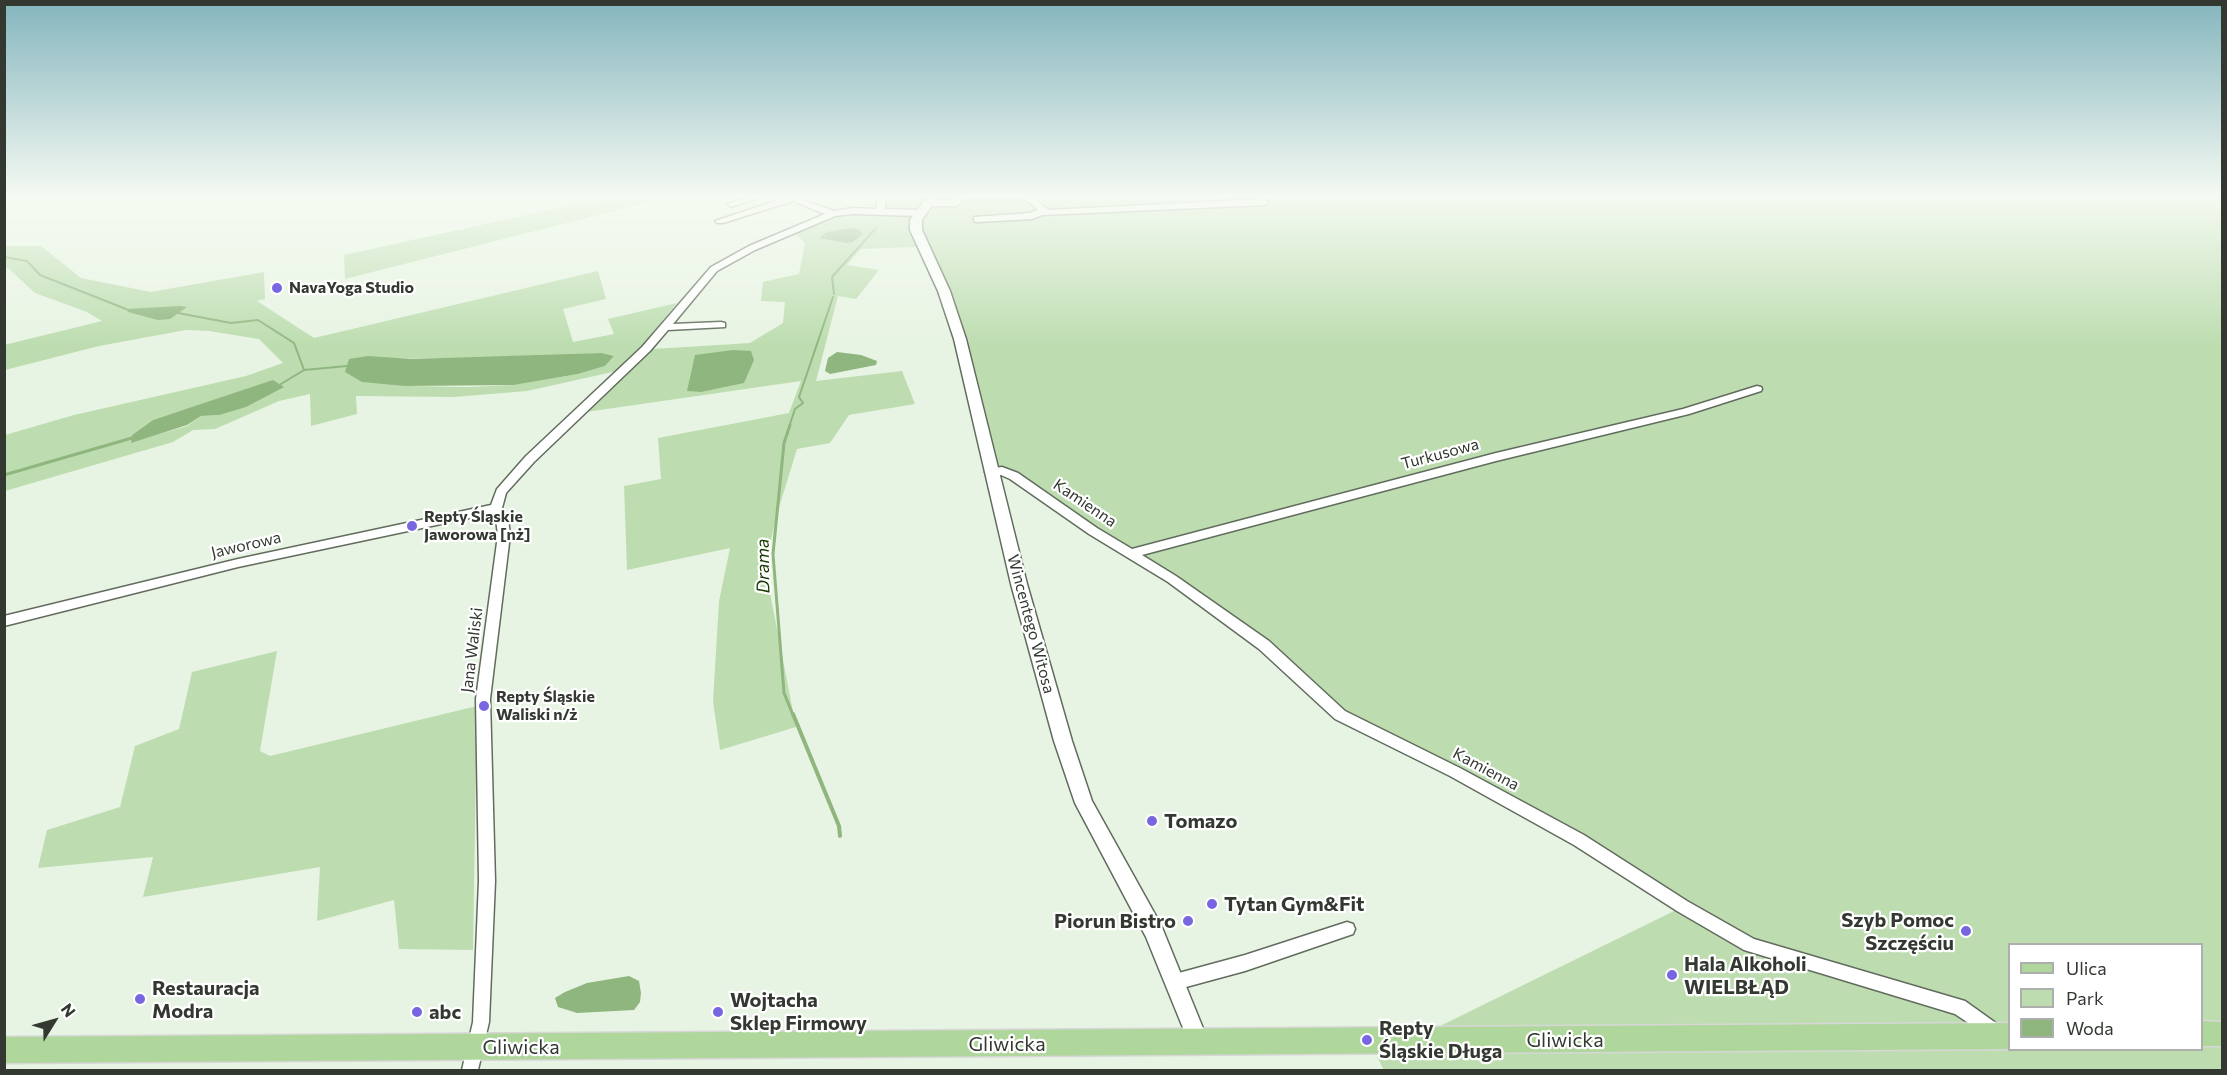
<!DOCTYPE html>
<html>
<head>
<meta charset="utf-8">
<style>
	body { margin:0 }
	#map { position:relative; width:2227px; height:1075px; overflow:hidden; background:#e8f4e3; font-family:Commissioner,sans-serif }
	canvas { display:block }
	.frame { position:absolute; inset:0; border:6px solid #333831; pointer-events:none }
	.legend { position:absolute; left:2008px; top:943px; width:195px; height:108px; box-sizing:border-box; background:#fff; border:2px solid #adafad; margin:0; padding:8px 10px; list-style:none; font-size:18px; color:#333831 }
	.legend li { display:flex; align-items:center; gap:12px; height:30px }
	.legend b { width:30px; border:2px solid #adafad }
	.north { position:absolute; left:24px; top:991px; width:60px; height:60px; -webkit-text-stroke:4px #fff; paint-order:stroke; rotate:53deg; font-size:16px; font-weight:700; line-height:24px; text-align:center; color:#333831 }
	.north::after { content:''; display:block; margin:auto; width:21px; height:27px; background:#333831; clip-path:polygon(50% 0,100% 100%,50% 72%,0 100%) }
</style>
</head>
<body>
<div id="map">
<canvas width="2227" height="1075"></canvas>
<div class="frame"></div>
<ul class="legend">
<li><b style="height:8px;background:#afd69b"></b>Ulica</li>
<li><b style="height:16px;background:#bdddb0"></b>Park</li>
<li><b style="height:16px;background:#8fb67e"></b>Woda</li>
</ul>
<div class="north">N</div>
</div>
<script>
const ctx = document.querySelector('canvas').getContext('2d');
ctx.lineJoin = 'round';
function fill(path, color) {
  ctx.fillStyle = color;
  ctx.fill(path, 'evenodd');
}
function poly(rows) {
  const path = new Path2D();
  for (const r of rows) {
    path.moveTo(r[0], r[1]);
    for (let i = 2; i < r.length; i += 2) path.lineTo(r[i], r[i + 1]);
  }
  return path;
}
function stroke(path, color, width, dash) {
  ctx.strokeStyle = color;
  ctx.lineWidth = width;
  ctx.lineCap = dash ? 'butt' : 'round';
  ctx.setLineDash(dash || []);
  ctx.stroke(path);
}
function write(font, color, halo, rows, align = 'center') {
  ctx.font = font + ' Commissioner,sans-serif';
  ctx.lineWidth = 4.5;
  ctx.setLineDash([]);
  ctx.textBaseline = 'middle';
  ctx.strokeStyle = halo;
  ctx.fillStyle = color;
  for (const [text, x, y, turn = 0] of rows) {
    ctx.save();
    ctx.translate(x, y);
    ctx.rotate((+turn || 0) * Math.PI / 180);
    ctx.textAlign = isNaN(turn) ? turn : align;
    if (halo) ctx.strokeText(text, 0, 0);
    ctx.fillText(text, 0, 0);
    ctx.restore();
  }
}
const green = poly([
	[618,195,664,195,666,198,345,279,344,255],
	[884,195,2222,195,2222,1070,1384,1070,1377,1057,1676,910,1532,816,1350,722,1256,641,995,464,922,239,910,232,916,247,861,249,847,265,879,270,856,299,838,296,816,381,902,371,915,404,849,415,830,443,797,449,777,514,765,567,796,727,720,750,713,701,719,601,730,548,627,570,624,486,661,479,658,438,789,413,801,381,586,412,653,349,750,343,783,323,785,302,761,301,763,282,799,274,805,243,794,232,831,217,882,215,879,212],
	[2010,944,2202,944,2202,1050,2010,1050],
	[5,246,41,246,81,278,151,292,264,272,265,299,257,301,314,338,598,271,606,299,563,309,573,342,614,334,608,319,677,303,638,351,617,371,527,391,454,397,356,396,357,414,311,426,310,394,279,401,215,429,193,430,173,442,5,491,5,435,74,415,246,376,283,363,259,339,209,331,186,330,99,346,5,370,4,345,102,321,87,312,35,293,8,268,5,269],
	[602,353,614,356,605,366,578,374,514,385,469,387,411,386,368,356,384,359,530,357],
	[213,401,219,415,201,416,187,426,131,442,132,435,153,420],
	[277,651,260,751,270,756,477,706,473,950,399,949,394,900,317,921,320,867,143,897,153,857,38,868,47,830,120,807,135,746,179,729,192,672]
]);
const water = poly([
	[850,228,859,229,863,234,853,242,847,243,819,238,827,232],
	[180,306,187,307,170,319,158,320,128,312,126,309],
	[733,350,751,351,754,360,744,383,701,392,687,391,695,355],
	[837,352,861,355,877,361,876,365,830,374,825,371,828,358],
	[602,353,614,356,605,366,578,374,514,385,405,386,362,382,345,372,349,359,368,356,411,359],
	[273,380,284,387,246,407,219,415,201,416,187,425,131,443,132,435,153,420],
	[629,976,639,981,641,993,640,1002,634,1010,577,1013,558,1007,555,998,565,992,587,983]
]);
const streamFar2 = poly([
	[916,205,925,195],
	[4,257,27,261,40,275,126,309],
	[834,294,832,277,876,228],
	[178,313,231,323,258,320,294,343,304,370],
	[281,384,304,370,347,366],
	[789,427,795,409,803,403,799,397,833,297]
]);
const streamFar1 = poly([
	[790,425,784,443,773,554,784,693,793,715],
	[4,475,132,438]
]);
const stream = poly([
	[793,714,839,826,840,836]
]);
const minor = poly([
	[755,195,767,195,731,207,727,204,755,195],
	[786,195,795,195,805,201,834,211,853,208,876,209,878,195,886,195,885,209,920,210,924,213,920,216,853,214,835,216,755,250,717,271,673,324,721,322,725,323,725,327,668,330,650,351,534,462,506,493,502,508,508,519,510,535,490,699,495,881,489,1022,478,1070,462,1070,473,1022,479,881,476,699,498,535,496,519,493,513,238,567,4,626,4,616,238,559,491,505,497,489,526,456,642,347,711,267,749,246,825,214,793,201,723,223,717,223,715,221,787,197,786,195],
	[956,195,1031,195,1048,210,1265,199,1269,202,1265,205,1042,215,1032,219,977,222,974,221,974,217,1030,213,1038,210,1025,199,962,199,958,205,955,206,928,206,924,203,928,200,952,200,956,195],
	[1757,386,1761,387,1762,389,1761,391,1689,414,1496,461,1142,555,1176,576,1269,641,1345,711,1460,768,1584,835,1687,901,1754,939,1965,1001,2000,1026,2002,1032,2000,1038,1994,1040,1955,1014,1744,950,1677,911,1574,845,1450,776,1335,719,1259,649,1168,582,1089,534,1010,479,1001,475,991,476,985,472,987,469,1002,467,1018,473,1097,528,1132,549,1496,453,1683,409,1757,386],
	[1347,922,1353,924,1355,929,1353,934,1245,971,1175,990,1169,988,1167,982,1169,976,1175,974,1245,955,1347,922]
]);
const tertiary = poly([
	[929,195,939,195,922,220,922,230,950,291,966,339,1027,584,1072,741,1092,801,1161,925,1209,1043,1206,1050,1199,1053,1192,1050,1146,937,1075,803,1054,741,1011,584,954,339,938,291,910,230,910,220,929,195]
]);
const primary = poly([
	[2202,1021,2222,1022,2222,1046,2202,1046,2202,1021],
	[2010,1023,2010,1049,4,1063,4,1037,2010,1023]
]);
const markers = [
	[277,288,6,"#7866e1"],
	[412,526,6,"#7866e1"],
	[484,706,6,"#7866e1"],
	[1152,821,6,"#7866e1"],
	[1212,904,6,"#7866e1"],
	[1188,921,6,"#7866e1"],
	[1966,931,6,"#7866e1"],
	[1672,975,6,"#7866e1"],
	[140,999,6,"#7866e1"],
	[417,1012,6,"#7866e1"],
	[718,1012,6,"#7866e1"],
	[1367,1040,6,"#7866e1"]
];
const poiNames = [
	["NavaYoga Studio",289,288],
	["Repty Śląskie",424,517],
	["Jaworowa [nż]",424,535],
	["Repty Śląskie",496,697],
	["Waliski n/ż",496,715]
];
const streetNames = [
	["Turkusowa",1440,454,-15],
	["Kamienna",1085,503,34],
	["Jaworowa",246,545,-13],
	["Wincentego Witosa",1031,624,75],
	["Jana Waliski",472,650,-83],
	["Kamienna",1486,769,28]
];
const waterNames = [
	["Drama",763,566,-91]
];
const nearPoinames = [
	["Tomazo",1164,821],
	["Tytan Gym&Fit",1224,904],
	["Szyb Pomoc",1954,920,"right"],
	["Szczęściu",1954,943,"right"],
	["Piorun Bistro",1176,921,"right"],
	["Hala Alkoholi",1684,964],
	["WIELBŁĄD",1684,987],
	["Restauracja",152,988],
	["Modra",152,1011],
	["Wojtacha",730,1000],
	["Sklep Firmowy",730,1023],
	["abc",429,1012],
	["Repty",1379,1028],
	["Śląskie Długa",1379,1051]
];
const nearStreetnames = [
	["Gliwicka",1565,1040],
	["Gliwicka",1007,1044],
	["Gliwicka",521,1047]
];
fill(green, '#bdddb0');
fill(water, '#8fb67e');
stroke(streamFar2, '#8fb67e', 2);
stroke(streamFar1, '#8fb67e', 3);
stroke(stream, '#8fb67e', 4);
stroke(minor, '#626c5e', 3);
stroke(tertiary, '#626c5e', 3);
stroke(primary, '#d6d7d6', 3);
fill(minor, '#fff');
fill(tertiary, '#fff');
fill(primary, '#afd69b');
const sky = ctx.createLinearGradient(0, 0, 0, 345);
sky.addColorStop(0, '#84b5be');
sky.addColorStop(0.57, '#f5faf2');
sky.addColorStop(1, '#f5faf200');
ctx.fillStyle = sky;
ctx.fillRect(0, 0, 2227, 345);
for (const [x, y, r, color] of markers) {
  const dot = new Path2D();
  dot.arc(x, y, r, 0, 2 * Math.PI);
  ctx.fillStyle = color;
  ctx.fill(dot);
  stroke(dot, '#fff', 2);
}
write('bold 16px', '#333831', '#fff', poiNames, 'left');
write('16px', '#333831', '#fff', streetNames);
write('italic 18px', '#183c01', '#fff', waterNames);
write('bold 20px', '#333831', '#fff', nearPoinames, 'left');
write('20px', '#333831', '#fff', nearStreetnames);
</script>
</body>
</html>
